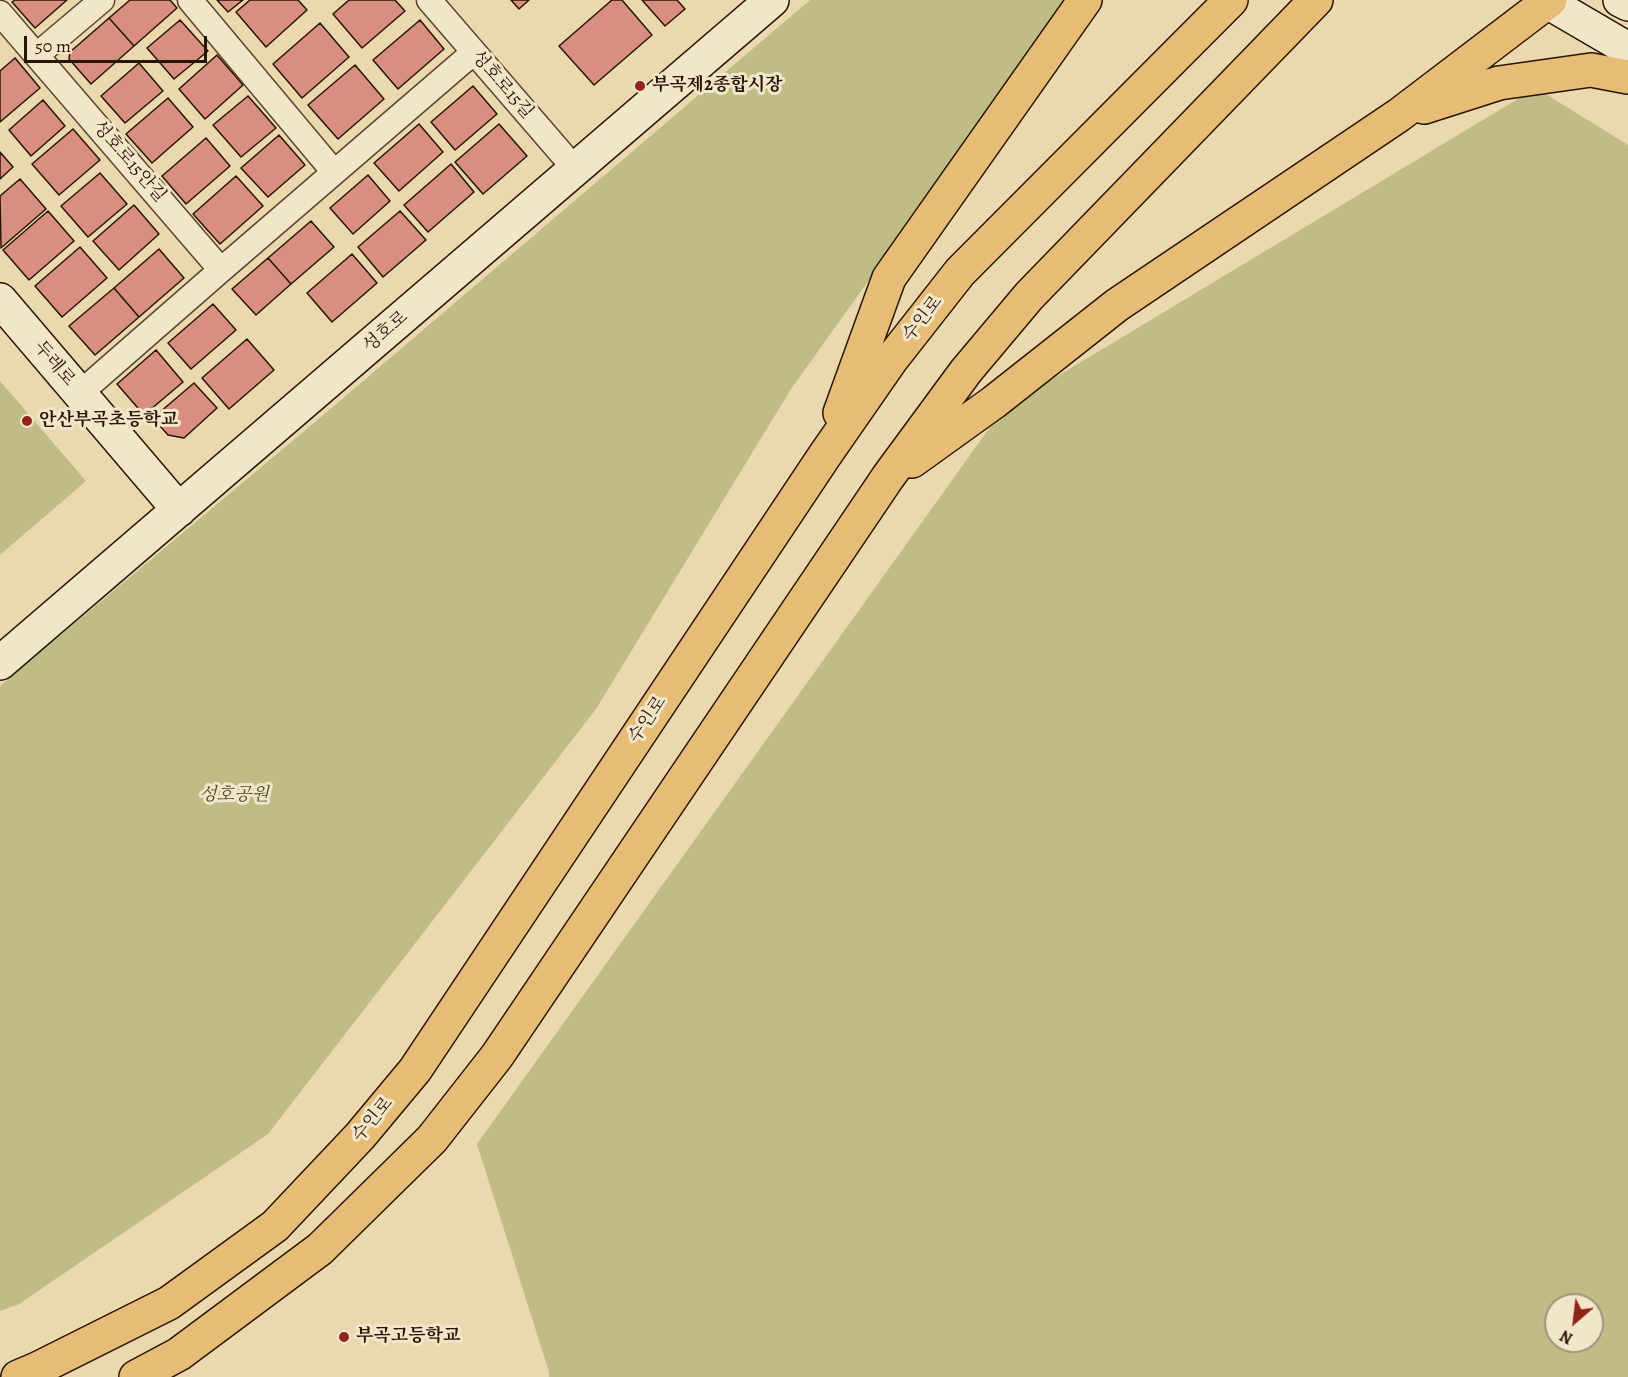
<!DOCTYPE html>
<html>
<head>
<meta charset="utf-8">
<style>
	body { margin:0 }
	#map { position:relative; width:1628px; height:1377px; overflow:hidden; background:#ebd8ae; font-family:Alegreya,serif }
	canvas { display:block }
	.north { position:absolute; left:1544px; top:1293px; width:60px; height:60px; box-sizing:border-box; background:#f2e6ca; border:2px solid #a1937b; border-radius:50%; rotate:208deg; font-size:16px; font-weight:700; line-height:24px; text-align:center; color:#271604 }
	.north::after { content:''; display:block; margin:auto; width:21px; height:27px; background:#8f2418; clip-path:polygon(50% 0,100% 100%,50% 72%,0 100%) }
	.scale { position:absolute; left:24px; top:36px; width:183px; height:27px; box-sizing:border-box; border:3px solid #271604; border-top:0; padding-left:8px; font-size:18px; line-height:21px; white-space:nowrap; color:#271604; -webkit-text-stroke:4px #f2e6ca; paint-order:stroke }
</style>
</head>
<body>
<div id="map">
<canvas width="1628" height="1377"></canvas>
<div class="north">N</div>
<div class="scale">50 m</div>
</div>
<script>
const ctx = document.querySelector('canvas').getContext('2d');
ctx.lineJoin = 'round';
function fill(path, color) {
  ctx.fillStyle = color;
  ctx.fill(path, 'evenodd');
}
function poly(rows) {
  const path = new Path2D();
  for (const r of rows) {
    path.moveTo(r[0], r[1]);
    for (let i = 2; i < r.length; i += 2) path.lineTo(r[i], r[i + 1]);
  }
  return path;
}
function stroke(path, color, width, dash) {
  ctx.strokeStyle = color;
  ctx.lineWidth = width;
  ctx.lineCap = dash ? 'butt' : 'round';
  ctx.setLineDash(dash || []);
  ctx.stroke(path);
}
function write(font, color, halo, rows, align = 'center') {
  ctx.font = font + ' Alegreya,"Noto Serif KR",serif';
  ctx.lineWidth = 6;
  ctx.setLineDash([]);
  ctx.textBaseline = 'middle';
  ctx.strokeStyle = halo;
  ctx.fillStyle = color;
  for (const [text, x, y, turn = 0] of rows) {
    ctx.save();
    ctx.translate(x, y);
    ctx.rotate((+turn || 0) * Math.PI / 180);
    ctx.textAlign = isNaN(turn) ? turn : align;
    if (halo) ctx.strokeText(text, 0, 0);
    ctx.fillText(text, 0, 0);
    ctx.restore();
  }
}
const green = poly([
	[810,0,1069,0,791,389,596,709,268,1134,19,1304,0,1311,0,686,321,417],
	[1536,88,1628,145,1628,1377,549,1377,549,1372,477,1144,1003,409],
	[1556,1305,1592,1305,1592,1341,1556,1341],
	[0,381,86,481,0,555]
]);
const building = poly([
	[15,0,67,0,35,28,12,2,15,0],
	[130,0,170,0,177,8,134,46,109,18,130,0],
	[217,0,243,0,228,12,217,0],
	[250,0,298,0,307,10,266,47,236,12,250,0],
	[349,0,395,0,405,11,362,48,333,14,349,0],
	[511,0,529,0,519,9,511,0],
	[612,0,622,0,652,35,594,85,559,46,612,0],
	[642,0,677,0,685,9,665,26,642,0],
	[109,18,134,46,91,84,69,59,70,52,109,18],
	[180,20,208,51,174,79,147,48,180,20],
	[420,20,444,49,398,89,373,60,420,20],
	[320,23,349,57,302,98,273,64,320,23],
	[217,55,243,85,205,119,179,89,217,55],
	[15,58,40,88,0,122,0,71,15,58],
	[139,63,163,91,125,123,101,96,139,63],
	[355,65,384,99,338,139,308,105,355,65],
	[473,86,497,114,455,150,431,122,473,86],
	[248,96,276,128,241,157,213,125,248,96],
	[168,98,193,127,152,163,126,134,168,98],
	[43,100,65,126,31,156,9,130,43,100],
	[419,124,443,152,399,191,374,163,419,124],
	[499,124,527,156,483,194,455,162,499,124],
	[73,129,100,160,59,195,32,164,73,129],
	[279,135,305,165,268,197,241,168,279,135],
	[206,138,230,166,186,204,162,176,206,138],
	[0,152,13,167,0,179,0,152],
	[451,164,474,192,428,232,404,205,451,164],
	[100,173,127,204,88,237,61,206,100,173],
	[368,175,390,201,353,234,330,208,368,175],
	[236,176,263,206,220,244,193,214,236,176],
	[20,179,46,209,1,248,0,196,20,179],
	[134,205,159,234,119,270,93,241,134,205],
	[48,211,74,241,29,280,3,250,48,211],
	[400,211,426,240,383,277,358,247,400,211],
	[311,221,334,247,291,284,268,258,311,221],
	[80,247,107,278,62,317,35,286,80,247],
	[159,249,184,278,139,317,114,288,159,249],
	[352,254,377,283,332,322,307,293,352,254],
	[268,258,291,284,256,315,232,289,268,258],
	[114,288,139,317,95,355,69,326,114,288],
	[213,304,236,330,191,369,168,343,213,304],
	[247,339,274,370,229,409,202,378,247,339],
	[156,350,183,382,144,415,117,384,156,350],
	[194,383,217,408,184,438,168,435,153,418,194,383]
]);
const street = poly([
	[190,0,334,172],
	[429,0,575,169],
	[0,13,221,270],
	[37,55,102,0],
	[79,394,221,270,474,52]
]);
const secondary = poly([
	[1544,0,1628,49],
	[1620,0,1628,4],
	[0,300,179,510],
	[0,663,772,0]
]);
const highway = poly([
	[1424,107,1499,83,1591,70,1628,77],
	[840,413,889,278,1085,0],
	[912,461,994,402,1117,305,1399,115,1550,0],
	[18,1377,37,1369,169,1303,275,1226,360,1136,415,1070,825,455,891,360,960,272,1231,0],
	[136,1377,179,1354,320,1249,432,1139,497,1056,888,477,966,371,1029,296,1316,0]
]);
const markers = [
	[640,86,6,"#8f2418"],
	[27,421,6,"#8f2418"],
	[344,1337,6,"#8f2418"]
];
const streetNames = [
	["성호로15길",502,85,49],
	["성호로15안길",129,162,49],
	["수인로",923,319,-52],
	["성호로",386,332,-41],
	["두레로",54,364,50],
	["수인로",648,720,-56],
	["수인로",373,1120,-50]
];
const poiNames = [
	["부곡제2종합시장",652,86],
	["안산부곡초등학교",39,421],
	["부곡고등학교",356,1337]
];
const parkNames = [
	["성호공원",234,796]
];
fill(green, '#bfbc85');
fill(building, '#d88e80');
stroke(building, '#271604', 1.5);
stroke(street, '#58462e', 27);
stroke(secondary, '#271604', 36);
stroke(highway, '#271604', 36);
stroke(street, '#f2e6ca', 24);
stroke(secondary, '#f2e6ca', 33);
stroke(highway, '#e6bc77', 33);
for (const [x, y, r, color] of markers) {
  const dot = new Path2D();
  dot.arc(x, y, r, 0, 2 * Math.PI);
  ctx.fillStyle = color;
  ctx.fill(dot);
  stroke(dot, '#f2e6ca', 2);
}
write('18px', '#271604', '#f2e6ca', streetNames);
write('bold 18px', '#271604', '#f2e6ca', poiNames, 'left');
write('italic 18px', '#55482b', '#f2e6ca', parkNames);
</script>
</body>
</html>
